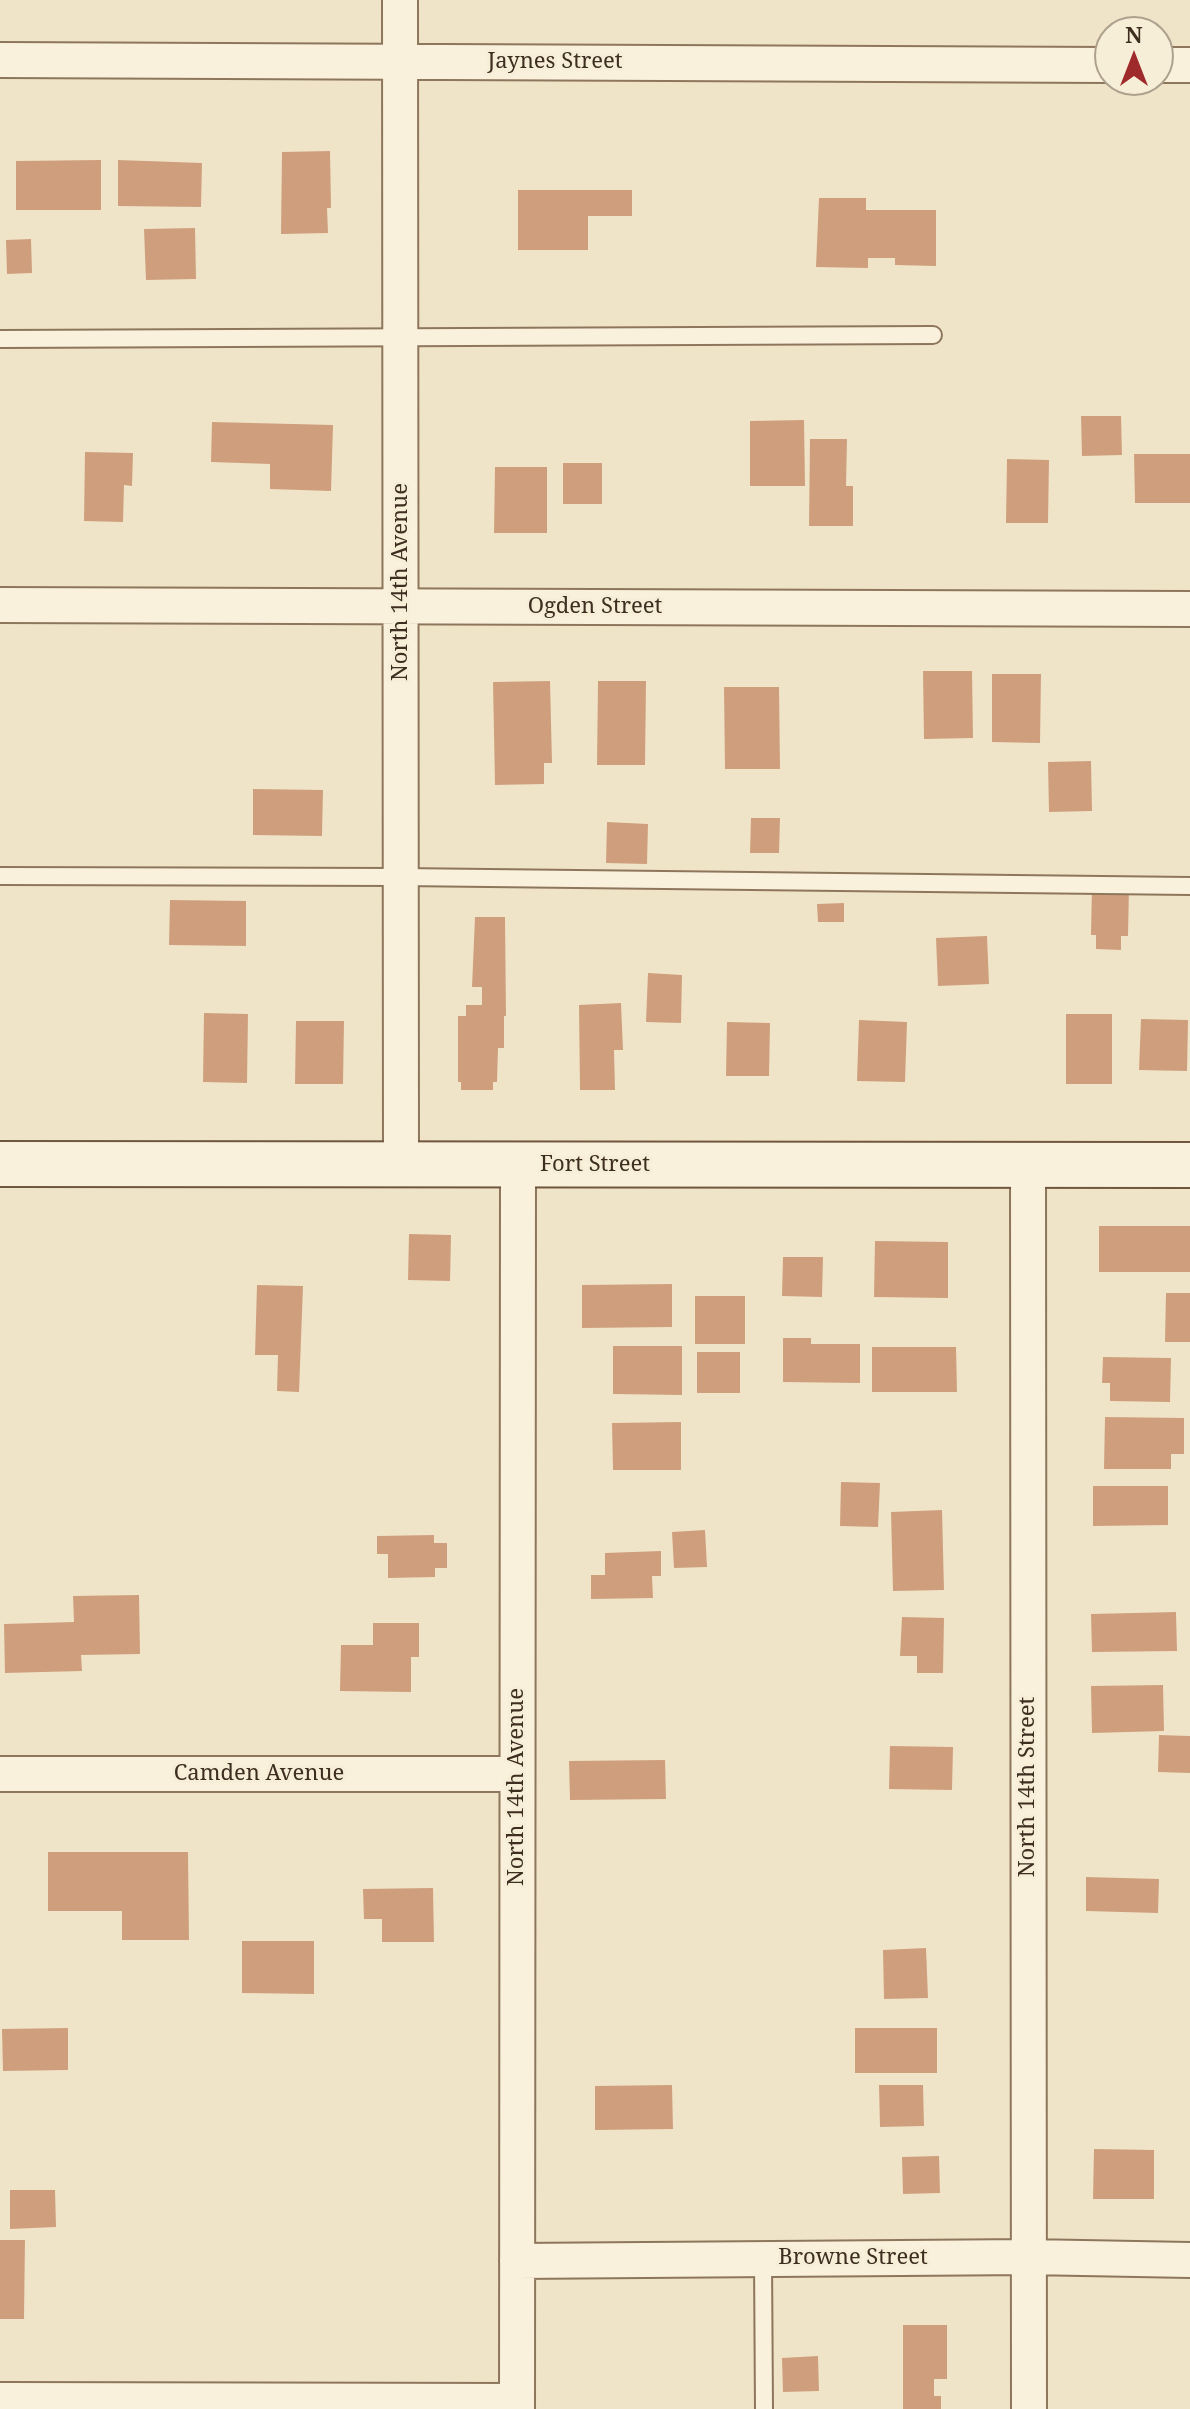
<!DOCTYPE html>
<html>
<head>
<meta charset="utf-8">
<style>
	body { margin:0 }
	#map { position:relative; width:1190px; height:2409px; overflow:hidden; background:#f0e4c8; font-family:"Noto Serif",serif }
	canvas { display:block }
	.north { position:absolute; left:1094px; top:16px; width:80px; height:80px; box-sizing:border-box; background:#f7eed8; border:2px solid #ada18e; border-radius:50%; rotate:0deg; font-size:22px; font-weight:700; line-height:32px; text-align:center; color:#3d2e20 }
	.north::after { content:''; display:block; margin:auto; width:28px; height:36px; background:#9e2a2b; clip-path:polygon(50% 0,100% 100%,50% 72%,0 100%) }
</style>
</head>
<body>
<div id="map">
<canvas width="1190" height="2409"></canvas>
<div class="north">N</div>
</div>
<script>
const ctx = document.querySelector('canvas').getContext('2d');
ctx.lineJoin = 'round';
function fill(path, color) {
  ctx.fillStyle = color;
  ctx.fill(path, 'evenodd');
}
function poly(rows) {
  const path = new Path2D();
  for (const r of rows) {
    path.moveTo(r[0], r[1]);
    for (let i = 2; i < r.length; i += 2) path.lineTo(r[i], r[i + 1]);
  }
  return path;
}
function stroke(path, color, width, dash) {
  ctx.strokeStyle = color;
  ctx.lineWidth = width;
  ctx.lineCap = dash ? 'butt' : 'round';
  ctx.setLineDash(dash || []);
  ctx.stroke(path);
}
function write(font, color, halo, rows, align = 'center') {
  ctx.font = font + ' "Noto Serif",serif';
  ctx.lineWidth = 6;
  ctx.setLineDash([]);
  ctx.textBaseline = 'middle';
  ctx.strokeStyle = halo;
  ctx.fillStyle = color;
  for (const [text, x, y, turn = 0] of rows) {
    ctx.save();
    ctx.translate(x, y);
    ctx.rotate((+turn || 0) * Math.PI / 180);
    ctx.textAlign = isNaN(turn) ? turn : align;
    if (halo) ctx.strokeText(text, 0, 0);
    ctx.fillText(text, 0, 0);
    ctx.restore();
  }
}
const building = poly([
	[330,151,331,208,327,208,328,233,281,234,282,152],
	[101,160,101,210,16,210,16,161],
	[118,160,202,163,201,207,118,206],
	[518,190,632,190,632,216,588,216,588,250,518,250],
	[819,198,866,198,866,210,936,210,936,266,895,265,895,258,868,258,868,268,816,267],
	[195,228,196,279,146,280,144,229],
	[31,239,32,273,7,274,6,240],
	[1081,416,1121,416,1122,455,1082,456],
	[804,420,805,486,750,486,750,421],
	[212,422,333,425,331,491,270,489,270,464,211,462],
	[810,439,847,439,846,486,853,486,853,526,809,526],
	[85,452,133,453,132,486,124,485,123,522,84,521],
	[1134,454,1190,454,1190,503,1135,503],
	[1007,459,1049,460,1048,523,1006,523],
	[563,463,602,463,602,504,563,504],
	[495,467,547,467,547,533,494,533],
	[923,671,972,671,973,738,924,739],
	[992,674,1041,674,1040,743,992,742],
	[550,681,552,763,544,763,544,784,495,785,493,682],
	[598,681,646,681,645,765,597,765],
	[724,687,779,687,780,769,725,769],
	[1091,761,1092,811,1049,812,1048,762],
	[253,789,323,790,322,836,253,835],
	[751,818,780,818,779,853,750,853],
	[607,822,648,824,647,864,606,863],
	[1092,886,1129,888,1128,936,1121,936,1121,950,1096,949,1096,935,1091,935],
	[170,900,246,901,246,946,169,945],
	[844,903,844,922,818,922,817,904],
	[475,917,505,917,506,1016,504,1016,504,1048,498,1048,497,1082,493,1082,493,1090,461,1090,461,1082,458,1082,458,1016,466,1016,466,1005,482,1005,482,987,472,987],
	[987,936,989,984,938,986,936,938],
	[648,973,682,975,681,1023,646,1022],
	[621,1003,623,1050,614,1050,615,1090,580,1090,579,1005],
	[204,1013,248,1014,247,1083,203,1082],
	[1066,1014,1112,1014,1112,1084,1066,1084],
	[1141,1019,1188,1020,1187,1071,1139,1070],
	[859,1020,907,1022,905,1082,857,1081],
	[296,1021,344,1021,343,1084,295,1084],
	[727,1022,770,1023,769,1076,726,1076],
	[1099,1226,1190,1226,1190,1272,1099,1272],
	[409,1234,451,1235,450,1281,408,1280],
	[875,1241,948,1242,948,1298,874,1297],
	[783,1257,823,1257,822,1297,782,1296],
	[672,1284,672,1327,582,1328,582,1285],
	[257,1285,303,1286,299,1392,277,1391,278,1355,255,1355],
	[1166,1293,1190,1293,1190,1342,1165,1342],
	[695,1296,745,1296,745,1344,695,1344],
	[783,1338,811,1338,811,1344,860,1344,860,1383,783,1382],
	[613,1346,682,1346,682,1395,613,1394],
	[872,1347,956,1347,957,1392,872,1392],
	[697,1352,740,1352,740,1393,697,1393],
	[1103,1357,1171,1358,1170,1402,1110,1401,1110,1383,1102,1383],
	[1105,1417,1184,1418,1184,1454,1171,1454,1171,1469,1104,1469],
	[681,1422,681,1470,613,1470,612,1423],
	[841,1482,880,1483,878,1527,840,1526],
	[1093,1486,1168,1486,1168,1525,1093,1526],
	[942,1510,944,1590,893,1591,891,1512],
	[705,1530,707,1567,674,1568,672,1532],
	[434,1535,434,1543,447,1543,447,1568,435,1568,435,1577,388,1578,388,1554,377,1554,377,1536],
	[661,1551,661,1576,652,1576,653,1598,591,1599,591,1575,605,1575,605,1553],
	[139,1595,140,1654,81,1655,82,1671,5,1673,4,1624,74,1622,73,1596],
	[1176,1612,1177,1651,1092,1652,1091,1614],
	[902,1617,944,1618,943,1673,917,1673,917,1656,900,1656],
	[373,1623,419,1623,419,1657,411,1657,411,1692,340,1691,341,1645,373,1645],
	[1163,1685,1164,1731,1092,1733,1091,1686],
	[1159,1735,1190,1736,1190,1773,1158,1772],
	[890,1746,953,1747,952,1790,889,1789],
	[665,1760,666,1799,570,1800,569,1761],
	[48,1852,188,1852,189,1940,122,1940,122,1911,48,1911],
	[1086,1877,1159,1879,1158,1913,1086,1911],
	[433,1888,434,1942,382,1942,382,1919,364,1919,363,1889],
	[242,1941,314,1941,314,1994,242,1993],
	[926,1948,928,1998,884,1999,883,1950],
	[68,2028,68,2070,3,2071,2,2029],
	[855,2028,937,2028,937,2073,855,2073],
	[672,2085,673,2129,595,2130,595,2086],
	[879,2085,923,2085,924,2126,880,2127],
	[1094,2149,1154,2150,1154,2199,1093,2199],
	[939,2156,940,2193,903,2194,902,2157],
	[10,2190,55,2190,56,2227,10,2229],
	[0,2240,25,2240,24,2319,0,2319],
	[903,2325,947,2325,947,2379,934,2379,934,2396,941,2396,941,2409,903,2409],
	[818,2356,819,2391,783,2392,782,2358]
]);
const lane = poly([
	[0,339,933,335],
	[0,876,401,877,1190,886],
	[763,2259,764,2409]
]);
const street = poly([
	[400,0,401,1164],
	[0,60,1110,65],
	[1158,65,1190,65],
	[0,605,1190,609],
	[1028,1166,1029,2409],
	[0,1774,517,1774],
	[517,2261,1029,2257,1190,2260],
	[0,2400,517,2401],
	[517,2409,518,1165]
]);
const secondary = poly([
	[0,1164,1190,1165]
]);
const streetNames = [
	["Jaynes Street",555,62],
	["North 14th Avenue",401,582,-90],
	["Ogden Street",595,607],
	["Fort Street",595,1165],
	["Camden Avenue",259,1774],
	["North 14th Avenue",517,1787,-90],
	["North 14th Street",1028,1787,-90],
	["Browne Street",853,2258]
];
fill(building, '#cf9f7d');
stroke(lane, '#8d765c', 20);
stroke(street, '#8d765c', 38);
stroke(secondary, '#6f573f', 48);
stroke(lane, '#faf1dc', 16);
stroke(street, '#faf1dc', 34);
stroke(secondary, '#faf1dc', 44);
write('22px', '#3d2e20', '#f7eed8', streetNames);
</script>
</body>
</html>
